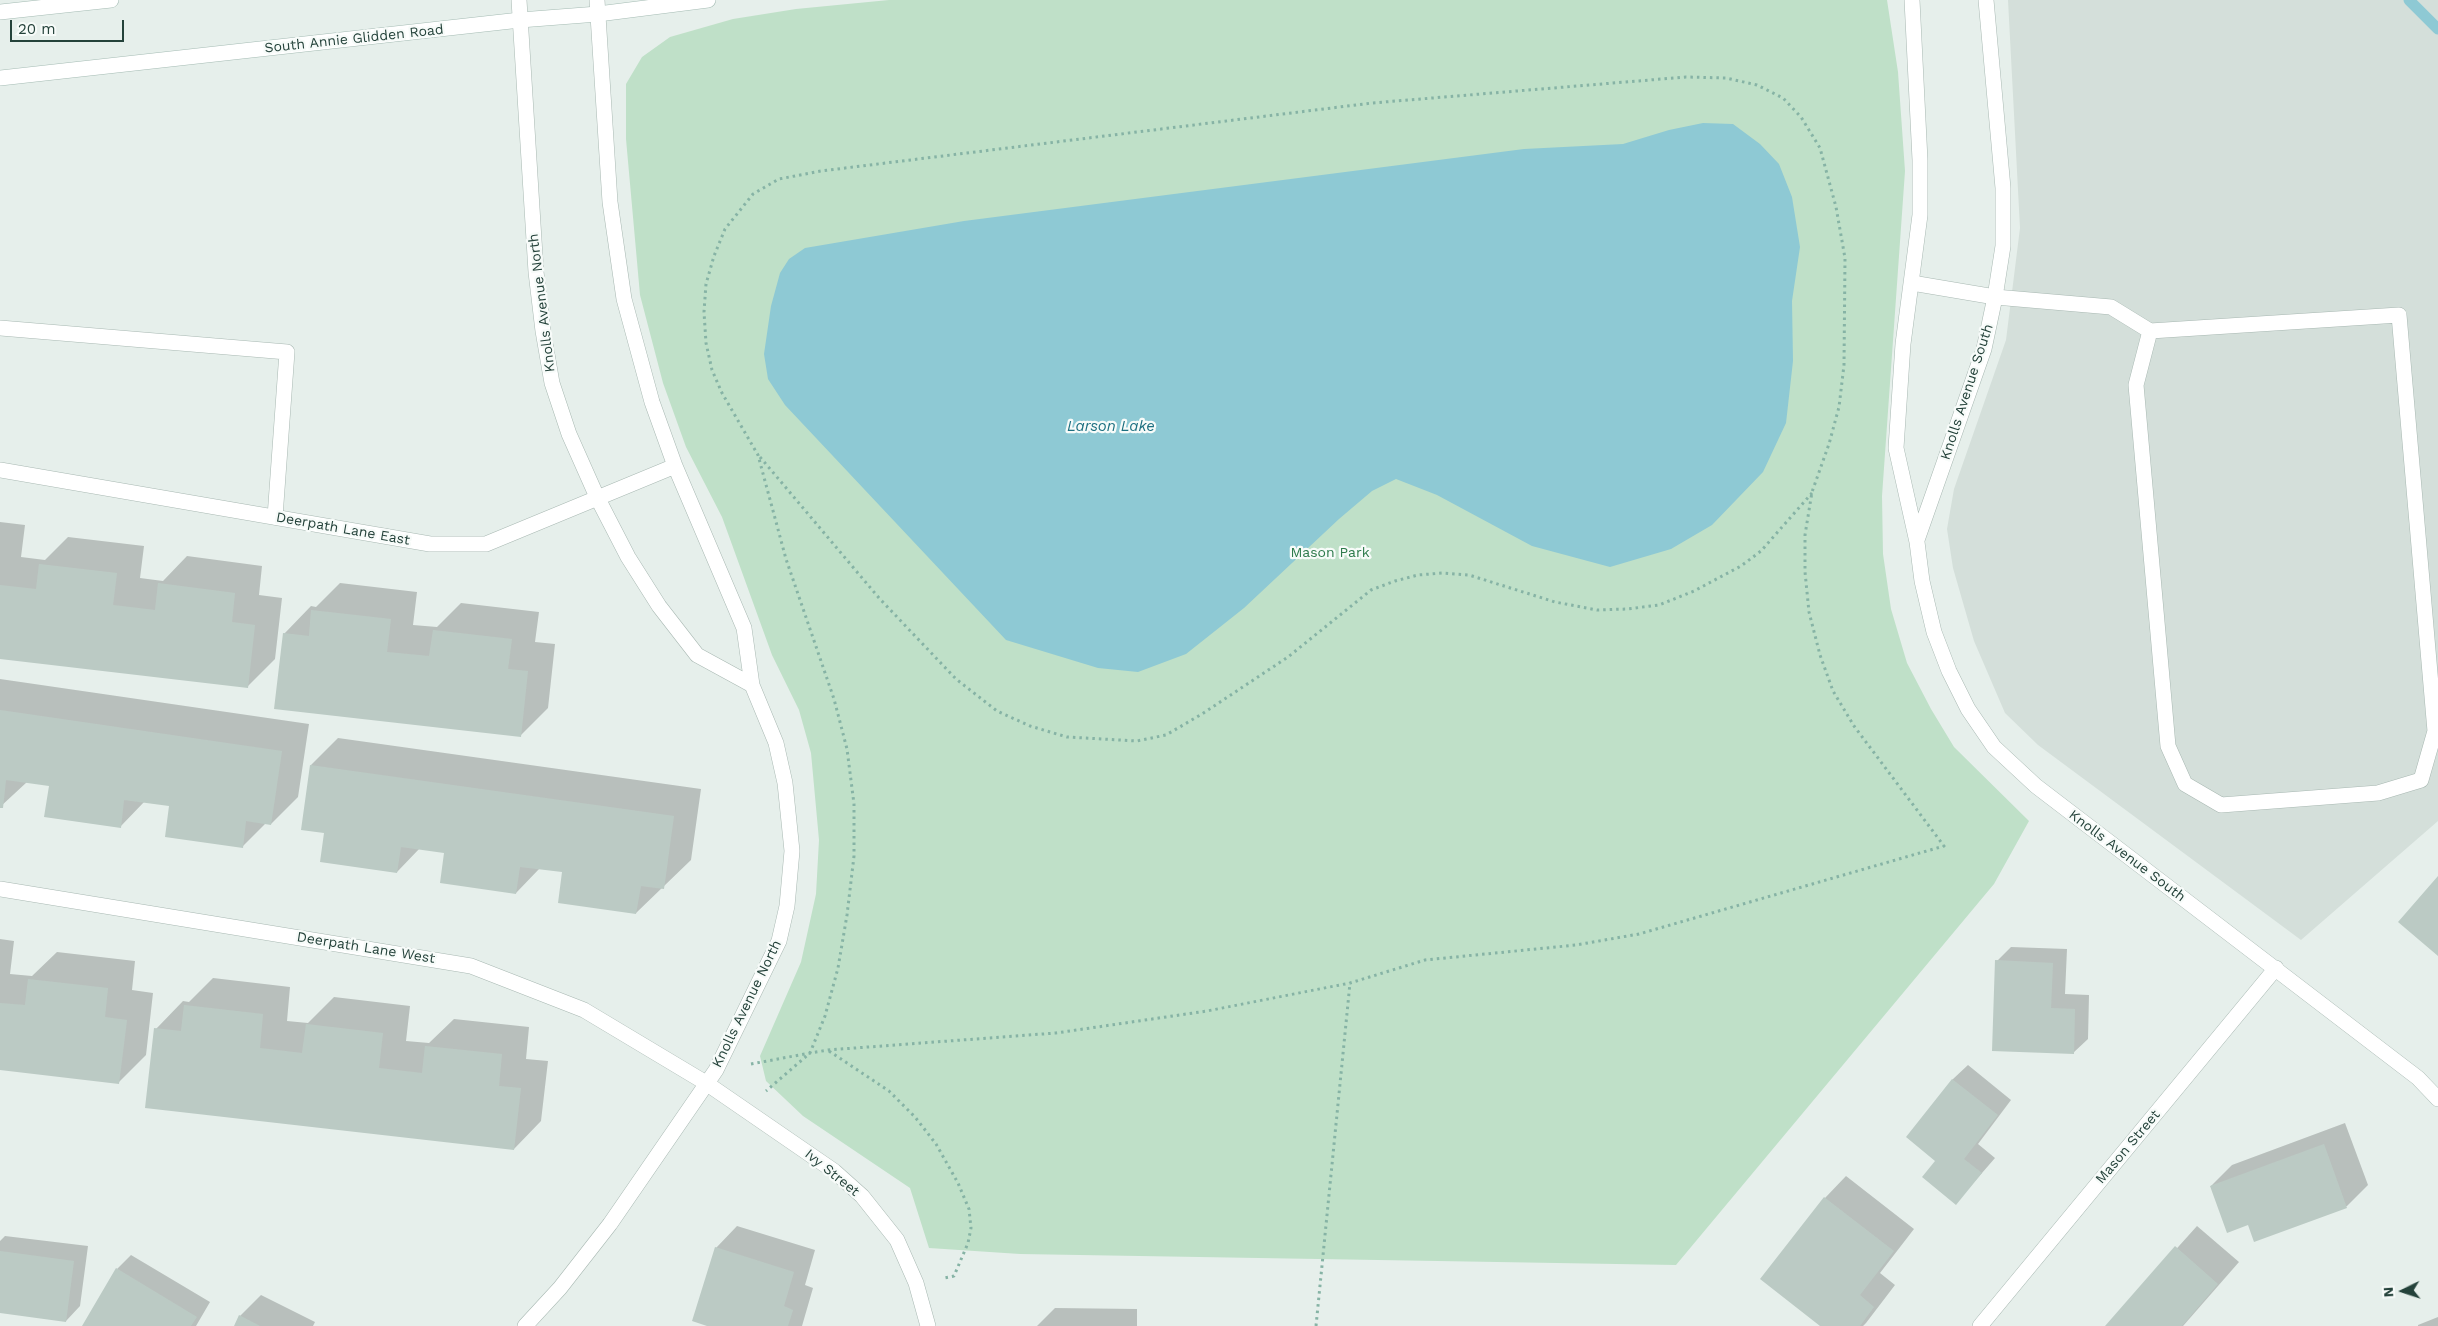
<!DOCTYPE html>
<html>
<head>
<meta charset="utf-8">
<style>
	body { margin:0 }
	#map { position:relative; width:2438px; height:1326px; overflow:hidden; background:#e6efeb; font-family:"Work Sans",sans-serif }
	canvas { display:block }
	.north { position:absolute; left:2378px; top:1266px; width:50px; height:50px; -webkit-text-stroke:4px #f7fbf9; paint-order:stroke; rotate:266deg; font-size:14px; font-weight:700; line-height:20px; text-align:center; color:#24423a }
	.north::after { content:''; display:block; margin:auto; width:18px; height:22px; background:#24423a; clip-path:polygon(50% 0,100% 100%,50% 72%,0 100%) }
	.scale { position:absolute; left:10px; top:20px; width:114px; height:22px; box-sizing:border-box; border:2px solid #24423a; border-top:0; padding-left:6px; font-size:15px; line-height:18px; white-space:nowrap; color:#24423a; -webkit-text-stroke:4px #f7fbf9; paint-order:stroke }
</style>
</head>
<body>
<div id="map">
<canvas width="2438" height="1326"></canvas>
<div class="north">N</div>
<div class="scale">20 m</div>
</div>
<script>
const ctx = document.querySelector('canvas').getContext('2d');
ctx.lineJoin = 'round';
function fill(path, color) {
  ctx.fillStyle = color;
  ctx.fill(path, 'evenodd');
}
function poly(rows) {
  const path = new Path2D();
  for (const r of rows) {
    path.moveTo(r[0], r[1]);
    for (let i = 2; i < r.length; i += 2) path.lineTo(r[i], r[i + 1]);
  }
  return path;
}
function stroke(path, color, width, dash) {
  ctx.strokeStyle = color;
  ctx.lineWidth = width;
  ctx.lineCap = dash ? 'butt' : 'round';
  ctx.setLineDash(dash || []);
  ctx.stroke(path);
}
function write(font, color, halo, rows, align = 'center') {
  ctx.font = font + ' "Work Sans",sans-serif';
  ctx.lineWidth = 4.5;
  ctx.setLineDash([]);
  ctx.textBaseline = 'middle';
  ctx.strokeStyle = halo;
  ctx.fillStyle = color;
  for (const [text, x, y, turn = 0] of rows) {
    ctx.save();
    ctx.translate(x, y);
    ctx.rotate((+turn || 0) * Math.PI / 180);
    ctx.textAlign = isNaN(turn) ? turn : align;
    if (halo) ctx.strokeText(text, 0, 0);
    ctx.fillText(text, 0, 0);
    ctx.restore();
  }
}
const built = poly([
	[2008,0,2438,0,2438,821,2301,940,2038,745,2005,713,1974,641,1953,568,1947,529,1954,489,2006,340,2020,228]
]);
const green = poly([
	[889,0,1887,0,1898,72,1905,171,1882,496,1883,554,1891,609,1907,663,1931,709,1954,747,2029,821,1994,884,1676,1265,1020,1254,929,1248,910,1188,803,1116,766,1081,760,1056,801,962,816,894,819,840,811,753,799,710,772,655,722,517,686,447,663,383,640,295,626,139,626,84,642,57,670,37,733,19,796,9]
]);
const water = poly([
	[1703,123,1733,124,1760,144,1779,164,1792,197,1800,247,1792,301,1793,361,1786,423,1763,472,1712,525,1671,549,1610,567,1532,546,1437,495,1396,479,1372,491,1339,519,1244,608,1186,654,1138,672,1098,668,1006,640,785,405,768,379,764,354,771,306,780,273,789,259,805,248,964,221,1524,149,1623,144,1669,130]
]);
const shadow = poly([
	[0,522,25,525,21,557,45,560,68,537,144,546,140,578,163,581,187,556,262,566,259,595,282,598,275,659,247,687,0,657],
	[340,583,417,592,413,625,437,627,461,603,539,612,535,642,555,644,548,708,520,736,284,634,311,606,316,607],
	[0,679,309,724,298,797,271,824,266,823,242,847,171,805,145,801,120,827,50,785,27,782,0,807],
	[338,738,701,789,691,860,636,913,563,871,540,868,516,893,445,852,420,848,397,872,326,832,311,765],
	[0,939,14,941,10,974,32,976,57,952,135,961,132,990,153,993,146,1055,118,1083,0,1069],
	[2011,947,2067,949,2065,994,2089,995,2088,1039,2073,1053,1997,961],
	[213,978,290,987,287,1021,308,1023,334,997,410,1006,406,1041,429,1043,454,1019,529,1027,526,1059,548,1061,541,1121,514,1149,156,1029,183,1001,189,1002],
	[1968,1065,2011,1100,1978,1144,1995,1158,1956,1203,1937,1160,1907,1137,1953,1079],
	[2345,1123,2368,1185,2347,1206,2255,1240,2249,1224,2211,1186,2232,1165],
	[1846,1176,1914,1229,1880,1273,1895,1285,1866,1323,1863,1326,1822,1326,1762,1279,1825,1198],
	[737,1226,815,1250,805,1285,813,1288,802,1326,711,1326,716,1248],
	[2197,1226,2239,1262,2183,1326,2107,1326],
	[5,1236,88,1246,80,1306,66,1321,0,1312,0,1241],
	[131,1255,210,1302,196,1326,83,1326,117,1269],
	[261,1295,315,1322,313,1326,235,1326,240,1316],
	[1055,1308,1137,1309,1137,1326,1037,1326],
	[2438,1317,2438,1326,2418,1326,2418,1325]
]);
const stream = poly([
	[2409,0,2438,29]
]);
const building = poly([
	[39,564,117,573,113,605,155,610,158,583,235,593,232,622,255,625,248,688,0,659,0,585,36,589],
	[311,610,391,619,387,652,429,656,433,630,512,639,508,669,528,671,521,737,274,709,283,633,309,636],
	[0,710,282,751,271,825,246,821,243,848,165,837,169,806,124,800,121,828,44,817,49,786,6,780,3,808,0,808],
	[310,765,674,816,664,889,641,886,636,914,558,903,562,872,520,867,516,894,440,883,444,853,401,847,397,873,320,862,324,833,301,830],
	[2438,876,2438,956,2398,922],
	[1995,960,2053,963,2051,1008,2075,1009,2074,1054,1992,1051],
	[28,979,108,988,105,1017,127,1020,119,1084,0,1070,0,1003,25,1005],
	[184,1005,263,1014,260,1048,302,1053,306,1024,383,1033,379,1068,422,1073,425,1046,502,1054,499,1086,521,1088,514,1150,145,1108,154,1028,181,1031],
	[1952,1079,1998,1115,1964,1159,1982,1173,1956,1205,1922,1177,1935,1161,1906,1137],
	[2324,1144,2347,1208,2254,1242,2248,1225,2227,1233,2210,1186],
	[1824,1197,1894,1251,1860,1295,1874,1307,1860,1326,1820,1326,1760,1279],
	[2175,1246,2218,1284,2182,1326,2105,1326],
	[715,1247,794,1272,784,1306,793,1310,788,1326,707,1326,692,1321],
	[0,1251,74,1261,66,1322,0,1313],
	[116,1268,197,1317,191,1326,82,1326],
	[239,1315,260,1326,234,1326]
]);
const path = poly([
	[760,457,879,598,956,679,997,711,1030,726,1067,737,1137,741,1166,735,1202,714,1288,657,1371,590,1395,581,1418,575,1443,573,1469,575,1555,602,1597,610,1627,609,1659,605,1694,591,1741,566,1761,551,1812,493],
	[829,1051,889,1091,915,1117,936,1144,958,1183,969,1209,971,1228,968,1243,954,1276,944,1278],
	[751,1064,810,1053,828,1050,1056,1033,1207,1011,1350,983,1425,960,1576,945,1639,934,1944,846,1854,726,1833,691,1820,655,1809,612,1805,572,1805,535,1812,492,1829,444,1839,407,1844,365,1845,258,1836,207,1820,148,1801,117,1783,98,1757,85,1726,78,1686,77,1372,103,821,171,779,179,753,194,725,229,714,256,706,284,704,312,706,343,712,370,722,393,758,455,786,559,834,699,847,749,854,804,854,856,847,915,838,968,825,1016,810,1053,766,1091],
	[1316,1326,1350,983]
]);
const lane = poly([
	[1912,283,1995,297,2111,307,2150,331,2399,315,2435,731,2421,780,2378,793,2221,805,2185,784,2168,746,2136,385,2150,331],
	[0,328,287,352,275,517]
]);
const street = poly([
	[519,0,536,272,543,331,552,383,569,434,597,497,628,557,659,606,697,655,752,685],
	[1912,0,1920,160,1920,215,1903,344,1896,448,1917,542,1922,581,1934,632,1949,671,1968,709,1994,747,2036,786,2418,1078,2438,1099],
	[0,470,430,544,486,544,675,466],
	[1917,540,1984,349,1995,297,2003,246,2003,188,1986,0],
	[0,889,471,966,584,1010,706,1083,834,1171,862,1196,897,1240,916,1283,928,1326],
	[525,1326,560,1288,610,1224,716,1070,779,941,787,906,792,851,785,783,776,743,752,685,744,628,675,466,652,402,624,299,610,202,597,0],
	[1980,1326,2276,968]
]);
const secondary = poly([
	[0,12,111,0],
	[0,78,520,20,598,14,708,0]
]);
const streetNames = [
	["South Annie Glidden Road",354,39,-6],
	["Knolls Avenue North",542,303,-97],
	["Knolls Avenue South",1967,392,-72],
	["Deerpath Lane East",343,529,10],
	["Knolls Avenue South",2127,856,37],
	["Deerpath Lane West",366,948,9],
	["Knolls Avenue North",747,1004,-64],
	["Mason Street",2128,1147,-50],
	["Ivy Street",832,1173,39]
];
const parkNames = [
	["Mason Park",1330,553]
];
const waterNames = [
	["Larson Lake",1111,427]
];
fill(built, '#d4dfda');
fill(green, '#bfe0c8');
fill(water, '#8ec9d4');
fill(shadow, '#0003');
stroke(stream, '#8ec9d4', 11);
fill(building, '#bbcac4');
stroke(lane, '#a8b8b2', 16);
stroke(street, '#a8b8b2', 16);
stroke(secondary, '#a4bbb3', 16);
stroke(path, '#86b3a5', 3, [2.5, 4]);
stroke(lane, '#fff', 15);
stroke(street, '#fff', 15);
stroke(secondary, '#fff', 15);
write('14px', '#24423a', '#f7fbf9', streetNames);
write('14px', '#2d7a4b', '#f7fbf9', parkNames);
write('italic 15px', '#1c6f80', '#f7fbf9', waterNames);
</script>
</body>
</html>
